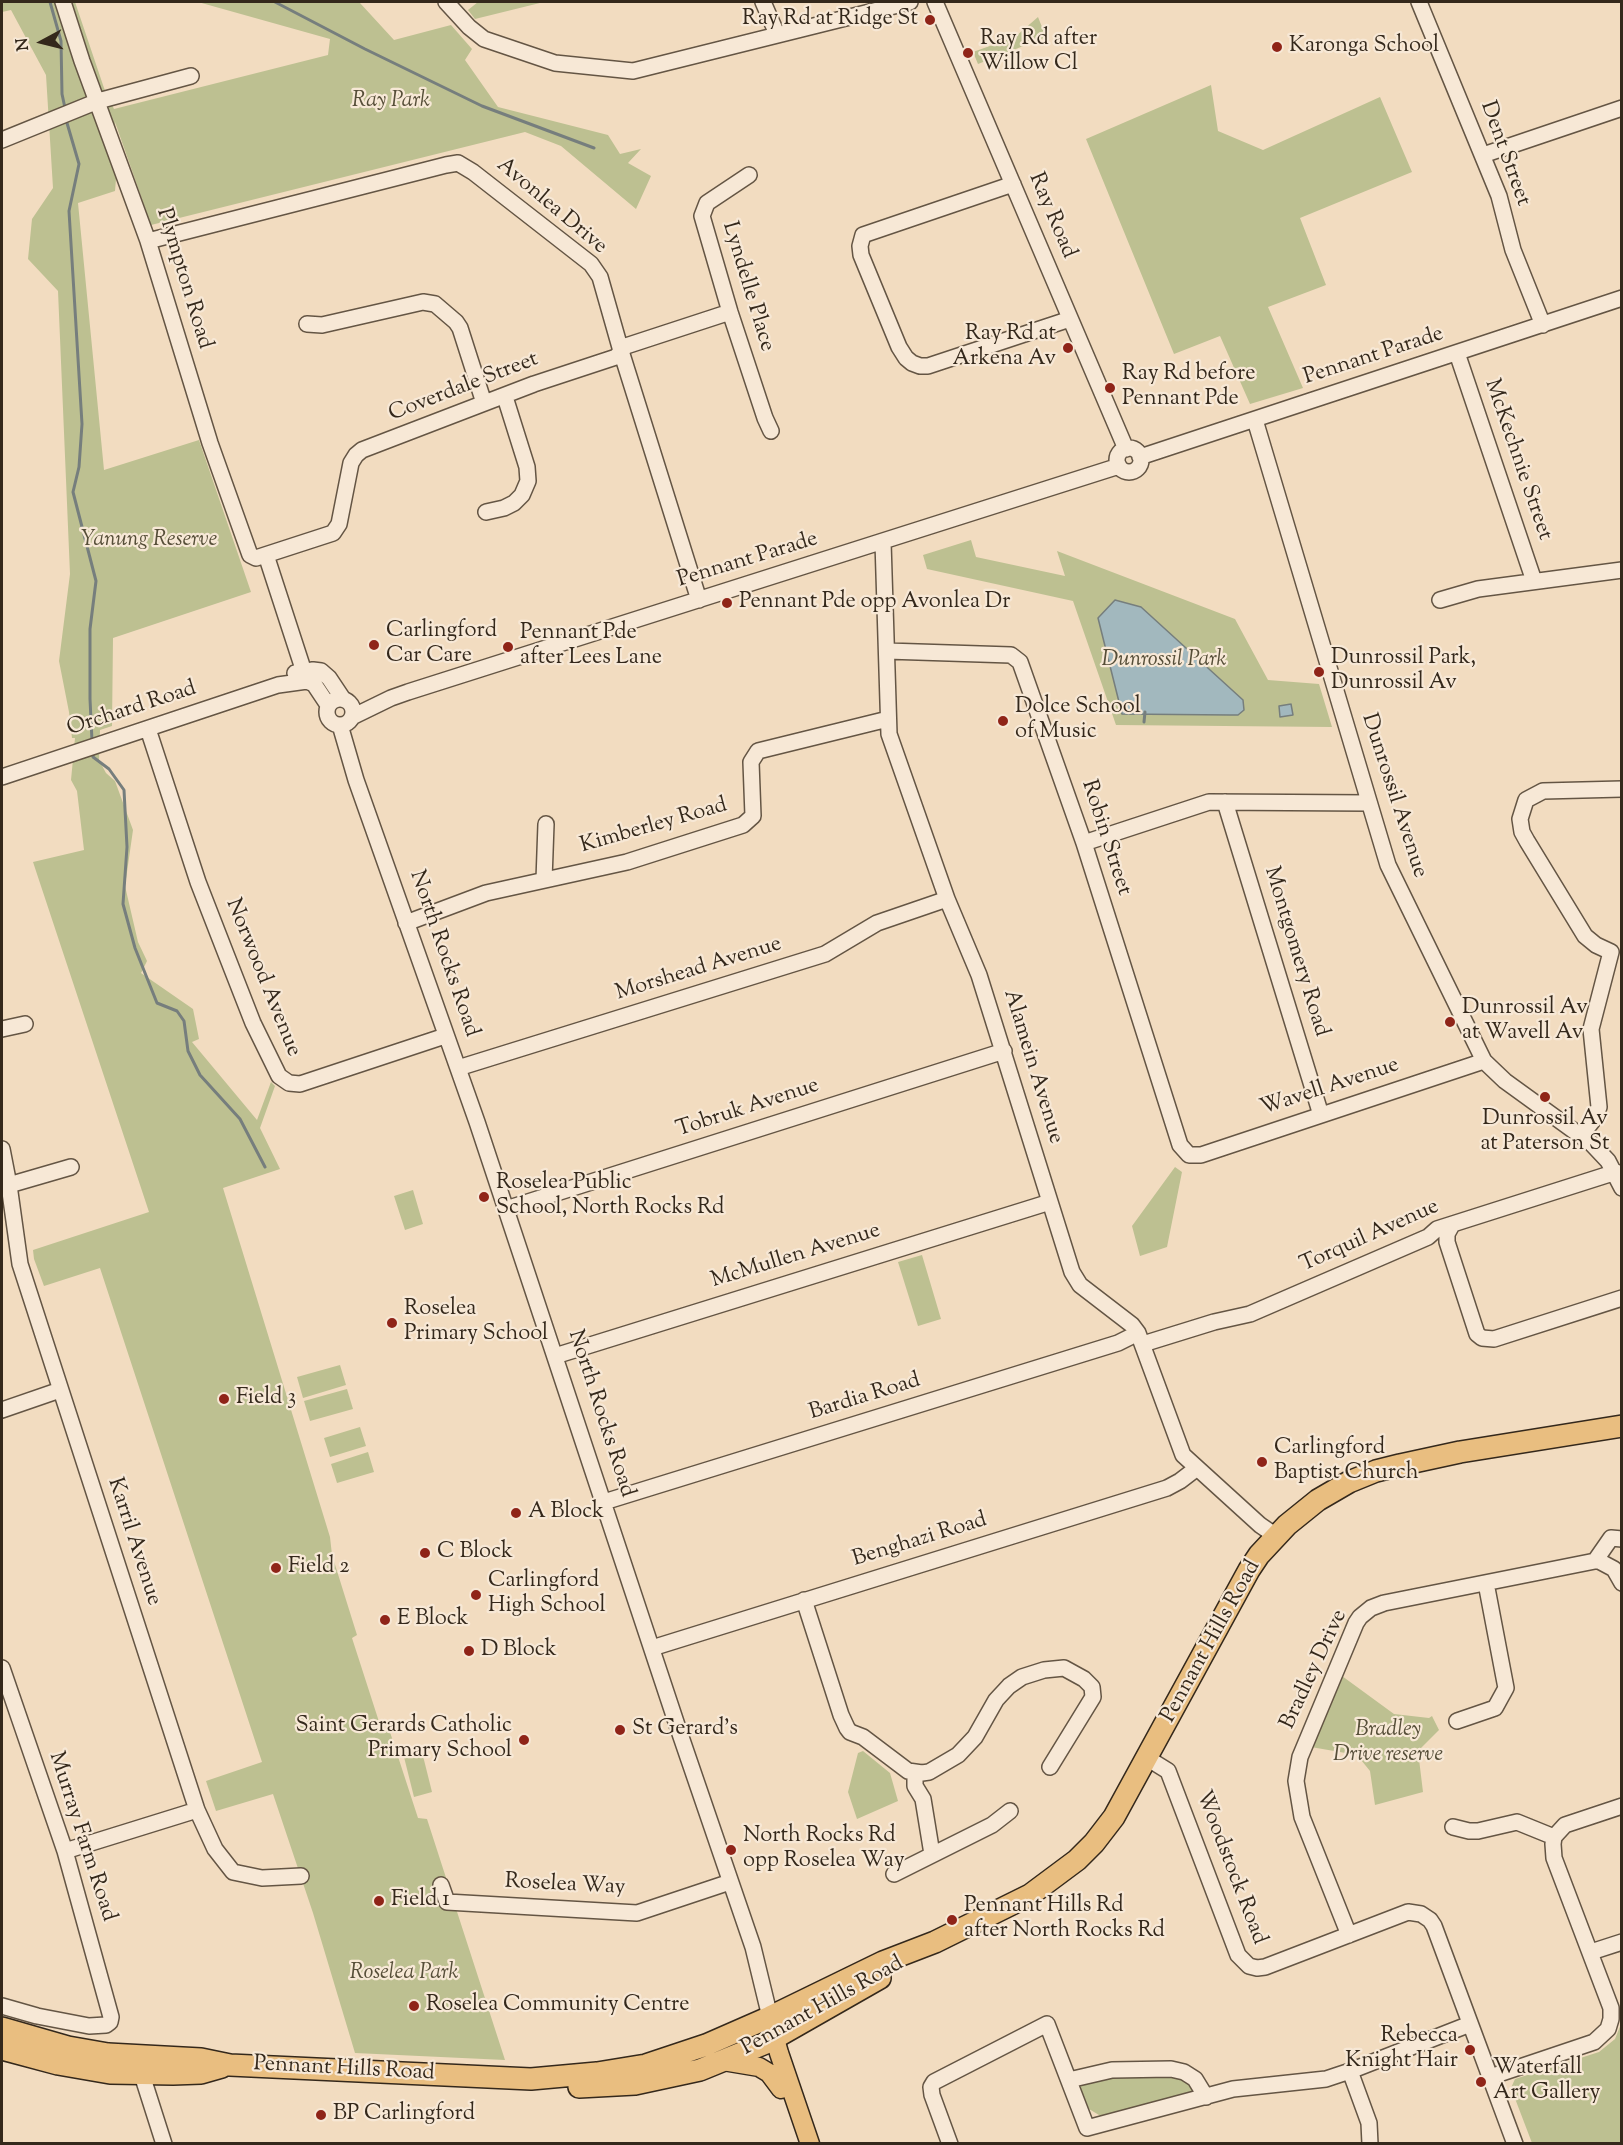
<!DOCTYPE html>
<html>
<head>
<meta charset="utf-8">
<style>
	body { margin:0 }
	#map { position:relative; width:1623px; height:2145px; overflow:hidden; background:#f2dcc0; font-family:"Sorts Mill Goudy",serif }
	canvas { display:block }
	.frame { position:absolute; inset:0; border:3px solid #34281b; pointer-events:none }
	.north { position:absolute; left:12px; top:12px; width:60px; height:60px; -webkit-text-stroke:4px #f7e8d6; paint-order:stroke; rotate:263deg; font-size:16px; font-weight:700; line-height:24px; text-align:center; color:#34281b }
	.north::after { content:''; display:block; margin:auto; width:21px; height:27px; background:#34281b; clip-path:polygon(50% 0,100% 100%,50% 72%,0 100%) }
</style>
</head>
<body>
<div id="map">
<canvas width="1623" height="2145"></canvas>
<div class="frame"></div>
<div class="north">N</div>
</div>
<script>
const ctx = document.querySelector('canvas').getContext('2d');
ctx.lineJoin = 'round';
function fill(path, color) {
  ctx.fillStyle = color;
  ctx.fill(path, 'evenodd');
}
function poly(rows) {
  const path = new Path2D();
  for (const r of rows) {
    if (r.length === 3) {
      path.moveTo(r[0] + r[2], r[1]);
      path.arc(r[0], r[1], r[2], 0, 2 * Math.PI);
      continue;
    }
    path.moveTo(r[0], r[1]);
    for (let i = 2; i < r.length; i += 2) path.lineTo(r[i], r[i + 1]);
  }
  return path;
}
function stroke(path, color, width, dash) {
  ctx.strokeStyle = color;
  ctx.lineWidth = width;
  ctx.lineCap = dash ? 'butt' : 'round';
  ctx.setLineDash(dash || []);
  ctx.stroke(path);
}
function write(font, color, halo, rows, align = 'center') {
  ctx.font = font + ' "Sorts Mill Goudy",serif';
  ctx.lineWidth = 4.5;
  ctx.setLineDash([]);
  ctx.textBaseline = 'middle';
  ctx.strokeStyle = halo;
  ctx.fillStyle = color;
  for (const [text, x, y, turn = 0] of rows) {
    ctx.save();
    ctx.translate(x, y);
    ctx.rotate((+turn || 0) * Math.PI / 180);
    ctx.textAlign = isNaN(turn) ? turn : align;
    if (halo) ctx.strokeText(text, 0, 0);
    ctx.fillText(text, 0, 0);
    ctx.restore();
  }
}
const green = poly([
	[2,2,75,2,104,88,114,109,328,55,330,39,198,2,360,3,394,40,451,25,472,49,465,60,498,107,608,135,620,154,641,149,628,163,651,176,636,209,561,146,525,132,151,225,115,122,118,155,115,191,78,203,104,470,199,440,251,592,113,638,112,726,100,730,99,760,106,773,115,781,133,830,125,886,138,942,147,961,141,973,193,1009,199,1039,192,1042,257,1120,271,1082,275,1086,260,1128,280,1169,223,1188,330,1537,332,1555,357,1635,352,1638,382,1731,389,1729,418,1818,427,1819,505,2060,355,2053,313,1913,273,1794,216,1811,206,1781,262,1762,100,1268,44,1286,34,1259,33,1250,149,1212,33,862,84,850,77,791,71,780,75,738,72,738,69,712,59,661,70,574,58,291,28,259,32,219,53,188,46,75,11,10,2,12],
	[478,2,544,2,475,19,468,10],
	[1038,17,1046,37,978,64,973,52,1015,37],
	[1211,85,1218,131,1263,150,1380,97,1412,172,1300,218,1326,285,1268,307,1303,388,1250,404,1220,336,1174,354,1086,139],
	[971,540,976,557,1065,576,1057,551,1235,619,1268,680,1319,684,1332,727,1116,725,1073,601,927,569,923,555],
	[1175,1167,1182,1172,1167,1247,1140,1256,1132,1226],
	[413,1190,423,1224,405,1230,394,1196],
	[922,1255,941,1319,918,1326,898,1262],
	[340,1365,346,1385,303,1398,297,1377],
	[347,1389,353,1409,310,1421,304,1401],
	[360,1427,366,1446,330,1457,324,1438],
	[368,1452,374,1472,337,1483,331,1464],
	[1342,1676,1394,1714,1429,1718,1432,1716,1439,1730,1418,1751,1423,1792,1375,1805,1370,1771,1357,1755,1311,1747],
	[421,1748,432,1792,414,1797,403,1753],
	[863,1751,890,1773,898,1801,857,1819,848,1792,858,1753],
	[1621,2024,1621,2143,1532,2143,1511,2088,1515,2079,1599,2052,1615,2039],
	[1135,2073,1185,2077,1195,2093,1104,2118,1089,2109,1079,2085]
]);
const water = poly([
	[1115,600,1141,607,1243,700,1244,710,1238,715,1230,715,1122,714,1098,618,1115,600],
	[1291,704,1293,715,1280,717,1279,706,1291,704]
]);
const stream = poly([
	[50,2,61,41,62,94,65,108],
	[275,2,365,49,482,106,594,148],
	[67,123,79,164,69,211,82,424,79,467,73,492,96,581,90,629,90,699,92,741],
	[1144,722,1145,712],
	[93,750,93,757,109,769,124,790,127,847,123,904,135,948,157,1003,177,1011,184,1021,188,1051,200,1075,240,1119,265,1167]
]);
const minor = poly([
	[63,2,82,61,148,241,210,443,250,555,256,558,333,533,339,524,351,463,356,455,362,450,534,384,616,357,626,346,730,312],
	[446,2,469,27,484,39,555,63,633,71,910,2],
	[763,2,777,34],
	[935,2,1126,449],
	[1419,2,1499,196,1513,250,1543,325],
	[2,140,98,101,191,76],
	[1483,155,1622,108],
	[749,175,707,203,702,216,730,312,765,418,771,431],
	[1013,184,863,235,860,246,861,255,899,347,906,358,912,363,920,366,928,366,1070,319],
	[148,241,446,165,458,163,473,172,591,264,600,277,621,351,699,600],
	[307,324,322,325,423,302,435,304,456,322,460,328,484,403],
	[1457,353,1534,581],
	[1255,420,1388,865,1484,1061,1505,1081,1592,1144,1608,1161,1622,1188],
	[1129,460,12],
	[1140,457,1622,298],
	[486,512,504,508,514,503,522,495,528,481,527,467,505,397],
	[883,542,889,734,947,899,979,975,1072,1272,1080,1285,1132,1325,1138,1333,1183,1455,1260,1525,1276,1536],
	[266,555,307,681,314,684,328,705],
	[1440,600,1478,589,1622,570],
	[887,651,1011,655,1020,662,1084,843,1180,1145,1189,1155,1201,1155,1484,1061],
	[295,673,313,670,321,671,329,678,343,699],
	[340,712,13],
	[352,717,391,698,408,692,1119,466],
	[340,725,356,780,477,1122,678,1728,753,1947,770,2017],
	[148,729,198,882,226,954,253,1023,279,1076,289,1083,300,1084,445,1036],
	[2,777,278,685,307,681],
	[1225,802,1321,1115],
	[1084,843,1209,802,1369,803],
	[544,880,546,824],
	[406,923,486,893,627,862,743,825,753,816,751,762,758,751,888,719],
	[2,1029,25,1024],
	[458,1068,825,954,877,923,947,899],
	[1581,1136,1594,1119,1599,1107,1591,1029,1611,952,1596,945,1585,936,1527,841,1522,832,1520,819,1526,800,1543,791,1622,789],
	[2,1149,9,1185,20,1264,197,1810,215,1849,233,1872,262,1878,301,1876],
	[9,1185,71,1167],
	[506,1209,1004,1051],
	[1452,1225,1447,1234,1447,1242,1477,1334,1482,1338,1494,1339,1622,1298],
	[1143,1344,1214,1322,1250,1314,1428,1237,1437,1229,1616,1172],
	[555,1356,1050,1202],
	[2,1410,60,1390],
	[604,1502,1118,1343,1138,1333],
	[1595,1561,1611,1538,1622,1539],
	[804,1600,841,1715,847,1728,850,1732,863,1737,908,1771,922,1773,929,1772,958,1755,975,1737,996,1700,1009,1686,1022,1677,1044,1670,1064,1668,1084,1679,1092,1687,1093,1697,1050,1767],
	[652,1648,1167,1488,1180,1481,1197,1468],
	[2,1668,65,1851,111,2017,110,2022,106,2025,89,2026,37,2016,2,2006],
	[1457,1721,1495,1708,1506,1688,1486,1583],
	[1147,1758,1168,1771,1238,1955,1249,1966,1257,1968,1265,1967,1408,1912,1421,1914,1430,1920,1434,1926,1515,2144],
	[915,1773,915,1786,923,1799,932,1854],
	[1453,1827,1469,1831,1478,1831,1517,1822,1554,1837],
	[65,1851,197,1810],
	[894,1874,992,1825,1010,1811],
	[441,1885,447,1902,637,1913,730,1882],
	[1349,1935,1302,1817,1296,1781,1300,1757,1356,1623,1360,1617,1371,1608,1384,1603,1595,1561,1599,1561,1614,1569,1622,1583],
	[1591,1952,1622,1942],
	[1350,2071,1369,2123,1370,2144],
	[142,2075,164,2144],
	[1490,2077,1594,2042,1608,2029,1611,2019,1611,2008,1554,1858,1553,1844,1554,1837,1565,1825,1622,1806],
	[1069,2080,1112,2070,1171,2069,1184,2072,1195,2079,1206,2097],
	[950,2144,932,2095,931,2087,934,2082,1047,2024,1087,2128,1233,2089,1326,2079,1350,2071,1470,2024]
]);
const major = poly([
	[771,2025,779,2053,810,2144],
	[723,2061,759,2067,769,2073,781,2089]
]);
const highway = poly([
	[2,2028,68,2047,108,2054,201,2059,230,2065,531,2079,597,2073,646,2065,706,2045,770,2017,883,1962,935,1942,1030,1895,1077,1860,1094,1843,1114,1817,1249,1570,1259,1555,1287,1525,1318,1500,1349,1482,1376,1471,1400,1465,1460,1452,1622,1426],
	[2,2049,58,2064,110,2073,173,2074,201,2073,222,2067],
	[579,2087,635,2084,700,2070,766,2043,880,1978]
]);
const markers = [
	[930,20,6,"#8f2418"],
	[1277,47,6,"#8f2418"],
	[968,53,6,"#8f2418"],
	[1068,348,6,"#8f2418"],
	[1110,388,6,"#8f2418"],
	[727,603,6,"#8f2418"],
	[374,645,6,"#8f2418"],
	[508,647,6,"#8f2418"],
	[1319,672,6,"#8f2418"],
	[1003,721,6,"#8f2418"],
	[1450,1022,6,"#8f2418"],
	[1545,1097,6,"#8f2418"],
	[484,1197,6,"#8f2418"],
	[392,1323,6,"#8f2418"],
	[224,1399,6,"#8f2418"],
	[1262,1462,6,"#8f2418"],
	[516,1513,6,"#8f2418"],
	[425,1553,6,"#8f2418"],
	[276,1568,6,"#8f2418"],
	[476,1595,6,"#8f2418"],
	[385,1620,6,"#8f2418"],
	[469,1651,6,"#8f2418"],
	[620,1730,6,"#8f2418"],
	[524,1740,6,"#8f2418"],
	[731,1850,6,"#8f2418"],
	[379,1901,6,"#8f2418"],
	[952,1920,6,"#8f2418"],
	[414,2006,6,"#8f2418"],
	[1470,2050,6,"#8f2418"],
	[1481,2082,6,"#8f2418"],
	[321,2115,6,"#8f2418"]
];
const poiNames = [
	["Ray Rd at Ridge St",918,20,"right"],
	["Ray Rd after",980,40],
	["Willow Cl",980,65],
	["Karonga School",1289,47],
	["Ray Rd at",1056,335,"right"],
	["Arkena Av",1056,360,"right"],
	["Ray Rd before",1122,375],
	["Pennant Pde",1122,400],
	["Pennant Pde opp Avonlea Dr",739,603],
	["Carlingford",386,632],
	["Car Care",386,657],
	["Pennant Pde",520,634],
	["after Lees Lane",520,659],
	["Dunrossil Park,",1331,659],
	["Dunrossil Av",1331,684],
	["Dolce School",1015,708],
	["of Music",1015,733],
	["Dunrossil Av",1462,1009],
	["at Wavell Av",1462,1034],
	["Dunrossil Av",1545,1120,"center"],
	["at Paterson St",1545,1145,"center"],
	["Roselea Public",496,1184],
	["School, North Rocks Rd",496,1209],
	["Roselea",404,1310],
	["Primary School",404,1335],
	["Field 3",236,1399],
	["Carlingford",1274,1449],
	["Baptist Church",1274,1474],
	["A Block",528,1513],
	["C Block",437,1553],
	["Field 2",288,1568],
	["Carlingford",488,1582],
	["High School",488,1607],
	["E Block",397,1620],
	["D Block",481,1651],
	["Saint Gerards Catholic",512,1727,"right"],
	["Primary School",512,1752,"right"],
	["St Gerard's",632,1730],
	["North Rocks Rd",743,1837],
	["opp Roselea Way",743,1862],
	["Field 1",391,1901],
	["Pennant Hills Rd",964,1907],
	["after North Rocks Rd",964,1932],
	["Roselea Community Centre",426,2006],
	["Rebecca",1458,2037,"right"],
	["Knight Hair",1458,2062,"right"],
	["Waterfall",1493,2069],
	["Art Gallery",1493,2094],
	["BP Carlingford",333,2115]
];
const parkNames = [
	["Ray Park",391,102],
	["Yanung Reserve",149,541],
	["Dunrossil Park",1164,661],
	["Bradley",1388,1731],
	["Drive reserve",1388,1756],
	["Roselea Park",404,1974]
];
const streetNames = [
	["Dent Street",1504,154,70],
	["Avonlea Drive",551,207,40],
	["Ray Road",1051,216,67],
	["Plympton Road",183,279,73],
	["Lyndelle Place",747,287,73],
	["Pennant Parade",1374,357,-18],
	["Coverdale Street",464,388,-21],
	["McKechnie Street",1517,460,71],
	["Pennant Parade",748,561,-17],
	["Orchard Road",132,710,-18],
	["Dunrossil Avenue",1393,796,72],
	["Kimberley Road",654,827,-16],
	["Robin Street",1105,838,72],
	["Montgomery Road",1295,952,73],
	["North Rocks Road",443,954,71],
	["Morshead Avenue",699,970,-17],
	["Norwood Avenue",262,978,68],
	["Alamein Avenue",1032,1067,73],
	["Wavell Avenue",1330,1088,-18],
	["Tobruk Avenue",748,1109,-18],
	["Torquil Avenue",1370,1237,-24],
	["McMullen Avenue",796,1257,-17],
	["Bardia Road",865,1398,-17],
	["North Rocks Road",600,1414,72],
	["Benghazi Road",920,1541,-17],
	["Karril Avenue",133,1542,72],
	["Pennant Hills Road",1212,1642,-61],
	["Bradley Drive",1315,1670,-65],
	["Murray Farm Road",81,1837,72],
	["Woodstock Road",1230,1868,69],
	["Roselea Way",565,1886,3],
	["Pennant Hills Road",823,2007,-29],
	["Pennant Hills Road",344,2070,3]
];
fill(green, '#bdc091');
fill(water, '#a2b8be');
stroke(water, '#767e7d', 1.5);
stroke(stream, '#767e7d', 3);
stroke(minor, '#645544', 18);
stroke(major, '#34281b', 21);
stroke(highway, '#34281b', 24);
stroke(minor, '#f7e8d6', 15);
stroke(major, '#e9be80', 18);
stroke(highway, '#e9be80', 21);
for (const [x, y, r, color] of markers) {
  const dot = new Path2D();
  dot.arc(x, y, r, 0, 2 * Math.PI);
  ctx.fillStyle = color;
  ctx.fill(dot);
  stroke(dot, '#f7e8d6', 2);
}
write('22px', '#34281b', '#f7e8d6', poiNames, 'left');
write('italic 22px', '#564e38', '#f7e8d6', parkNames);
write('22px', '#34281b', '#f7e8d6', streetNames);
</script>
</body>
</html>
